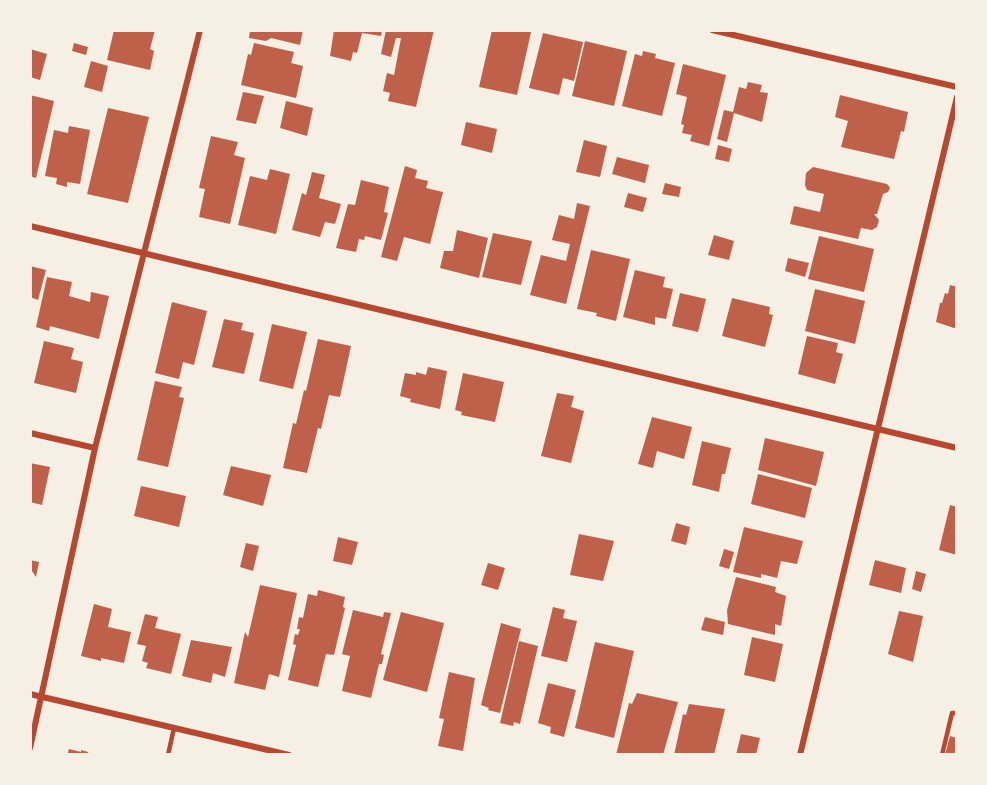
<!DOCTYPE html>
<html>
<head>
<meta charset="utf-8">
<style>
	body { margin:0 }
	#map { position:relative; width:987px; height:785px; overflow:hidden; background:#f6efe4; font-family:"Fira Sans",sans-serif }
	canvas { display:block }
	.frame { position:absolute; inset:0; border:32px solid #f6efe4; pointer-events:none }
</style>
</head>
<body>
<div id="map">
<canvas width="987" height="785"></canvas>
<div class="frame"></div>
</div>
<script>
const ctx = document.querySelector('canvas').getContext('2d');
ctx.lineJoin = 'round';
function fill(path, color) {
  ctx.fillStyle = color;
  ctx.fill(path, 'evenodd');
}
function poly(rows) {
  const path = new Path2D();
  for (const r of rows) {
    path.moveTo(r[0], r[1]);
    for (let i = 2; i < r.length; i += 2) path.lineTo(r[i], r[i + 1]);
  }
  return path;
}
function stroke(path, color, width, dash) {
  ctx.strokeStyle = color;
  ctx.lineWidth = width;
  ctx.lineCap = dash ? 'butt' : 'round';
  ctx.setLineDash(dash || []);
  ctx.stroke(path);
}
const building = poly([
	[114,30,122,32,123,30,155,30,150,49,154,51,150,70,107,60],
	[250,30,303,30,300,45,271,38,266,41,249,38],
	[334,30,382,30,381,36,362,33,357,53,353,52,351,61,330,56],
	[386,30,434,30,416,107,388,101,390,93,383,91,387,73,394,75,401,38,396,38,391,57,381,54],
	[492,30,521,30,531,32,517,95,479,87],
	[543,33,583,42,574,81,563,78,559,95,529,88],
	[585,41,627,51,614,106,572,96],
	[74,43,88,47,86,55,72,51],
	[254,43,294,52,291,63,303,66,296,98,241,85,248,54,251,55],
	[30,49,47,54,40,80,30,77],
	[643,51,656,54,655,58,675,63,662,116,622,106,635,54,642,56],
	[91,61,108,66,102,92,84,87],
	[683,64,726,75,709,146,690,141,692,135,682,133,684,125,681,124,687,97,676,94],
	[748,82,762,85,760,92,768,93,762,122,734,113,727,142,717,139,724,110,733,112,739,87,746,89],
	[243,92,264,96,256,124,236,120],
	[30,95,54,101,36,178,30,176],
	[840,95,908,112,904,132,901,131,894,159,841,147,848,121,835,117],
	[286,101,313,108,307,136,280,128],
	[108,108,149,117,128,203,87,194],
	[466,122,497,129,492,153,461,145],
	[69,126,90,130,80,184,67,182,67,187,56,184,57,178,45,176,54,130,68,133],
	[211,136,238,142,234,155,245,158,230,224,199,217,205,189,199,188],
	[584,140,607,146,600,177,576,172],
	[718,145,732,149,729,162,715,159],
	[617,157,649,165,645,183,612,174],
	[405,166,417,170,415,178,428,181,426,188,443,192,430,244,404,237,397,261,381,257],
	[813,167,887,184,890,188,888,192,883,194,877,214,874,214,879,220,877,227,872,230,861,228,858,239,790,224,794,206,820,212,824,194,807,190,805,185,806,173],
	[270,169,290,174,276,234,238,225,250,176,267,180],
	[312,172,325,175,319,198,341,204,335,224,325,222,320,237,292,230,302,193,306,195],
	[361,180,389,187,384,212,388,213,381,240,365,236,364,240,359,239,356,252,336,248,348,204,355,205],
	[665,183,681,187,679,197,662,194],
	[628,193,647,198,643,212,624,207],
	[577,203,590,206,566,304,530,295,541,255,566,261,570,244,552,240,559,215,574,219],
	[457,230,488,238,479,278,440,268,444,251,453,251],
	[493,233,532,241,521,285,482,277],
	[714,235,734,241,729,260,708,255],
	[819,236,874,249,864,292,808,279],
	[591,250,630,259,616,321,596,316,597,313,577,309],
	[788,258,809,263,805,277,785,271],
	[30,266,46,270,38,300,30,297],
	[635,270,665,277,663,287,673,289,666,319,655,317,655,325,623,317],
	[47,277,72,282,69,296,90,302,91,292,109,296,99,339,50,326,49,331,36,327],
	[950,285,957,287,957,329,936,322,940,303,942,303,945,293,948,294],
	[815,289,865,301,855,344,805,331],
	[680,293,706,299,698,332,672,326],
	[732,298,770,307,769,314,773,315,765,347,722,336],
	[172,302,207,311,194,365,183,362,179,379,155,373],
	[224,319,243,323,241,330,254,333,244,374,212,367],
	[272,324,307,332,293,389,259,381],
	[807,336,838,343,836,352,843,354,835,384,798,374],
	[318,339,351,346,340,397,329,395,321,429,318,428,307,473,283,468,293,423,296,424,304,390,306,391],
	[44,341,74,348,71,359,83,362,76,393,34,383],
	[428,367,447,371,440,409,410,402,411,399,400,396,405,373,416,375,416,372,426,375],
	[463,373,504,382,495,422,461,415,462,412,455,410],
	[155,381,182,387,179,397,184,398,168,467,137,460],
	[557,393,574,396,571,407,584,411,571,463,541,456],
	[652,417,692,427,684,459,657,451,653,468,638,464],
	[765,438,824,452,816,486,758,470],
	[702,441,731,448,725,474,722,474,719,492,692,485],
	[30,463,50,467,42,505,30,502],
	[231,466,271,475,263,506,223,495],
	[758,474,812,488,805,518,751,504],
	[141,486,186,496,179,527,134,516],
	[950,505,957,507,957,555,939,550],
	[676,523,690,527,686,545,671,541],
	[744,527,803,541,797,564,781,561,777,578,761,574,761,578,733,572],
	[579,534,614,541,603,581,570,575],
	[338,537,358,542,352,565,333,561],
	[246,543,259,546,253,571,240,567],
	[724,549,734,552,729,569,719,566],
	[30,560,39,562,36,577,32,571,30,574],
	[875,560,906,568,901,593,869,585],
	[488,563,505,568,498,590,481,585],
	[916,571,926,574,921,592,912,589],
	[736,577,776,587,775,592,786,596,781,626,775,624,775,635,728,624,727,610],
	[260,585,297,593,279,677,269,674,265,690,234,683,245,632,248,637],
	[318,590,345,597,343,607,345,608,334,655,326,654,318,687,288,680,296,645,293,644,295,634,298,635,300,629,297,629,299,617,303,618,308,594,317,596],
	[94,604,112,609,108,627,131,632,124,663,101,658,101,661,81,656],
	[553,607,565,610,563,618,577,621,567,662,541,656],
	[353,610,383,617,384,612,391,613,381,654,384,655,382,664,379,664,371,698,342,691,350,656,342,654],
	[899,611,923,616,913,662,888,654],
	[401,612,444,623,427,692,383,680],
	[145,614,158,617,155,628,181,634,171,674,146,668,148,663,142,661,146,646,137,644],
	[705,617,725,622,723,635,701,630],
	[501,623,521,629,500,713,488,710,489,708,481,705],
	[752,637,783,644,775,682,744,675],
	[191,640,232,647,225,677,213,673,211,683,182,676],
	[519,641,538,646,520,724,514,722,513,726,500,723],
	[595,642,634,651,614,738,575,728],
	[449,672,475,678,463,751,438,746,444,719,439,718],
	[548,683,576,690,564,737,550,733,551,727,538,723],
	[637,693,678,702,663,755,616,755,629,703,632,704],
	[689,704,725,709,714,755,674,755,683,714,686,715],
	[741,734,760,738,756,755,736,755],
	[950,736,957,738,957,755,945,755],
	[69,749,81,752,81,750,88,752,87,755,67,755]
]);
const service = poly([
	[168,755,174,728],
	[942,755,952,713,957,713]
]);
const minor = poly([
	[712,30,957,87],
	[30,226,957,448],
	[30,433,95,448],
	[30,694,289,755],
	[30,748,95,448,200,30],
	[800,755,957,97]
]);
fill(building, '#bf614a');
stroke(service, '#b5482f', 4.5);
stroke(minor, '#b5482f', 6);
</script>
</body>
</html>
